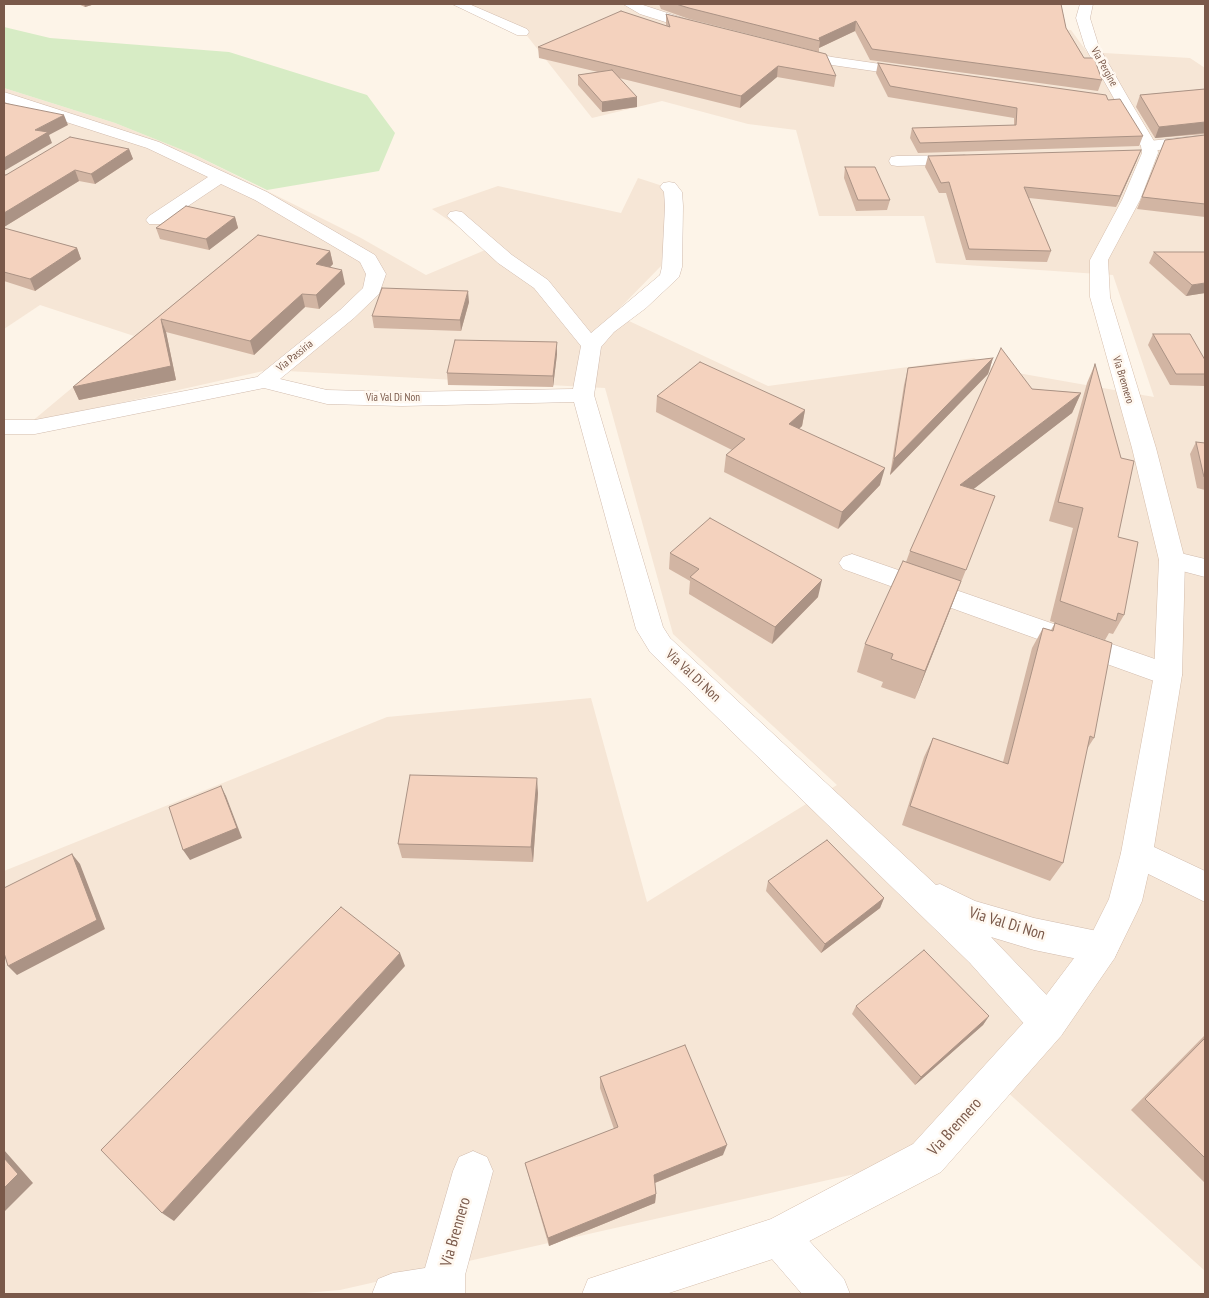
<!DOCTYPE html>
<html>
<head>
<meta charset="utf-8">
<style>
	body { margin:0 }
	#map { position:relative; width:1209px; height:1298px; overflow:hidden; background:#fdf4e8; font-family:"PT Sans Narrow",sans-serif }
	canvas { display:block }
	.frame { position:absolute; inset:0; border:5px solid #7a594a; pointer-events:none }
</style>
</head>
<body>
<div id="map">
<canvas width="1209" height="1298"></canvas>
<div class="frame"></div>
</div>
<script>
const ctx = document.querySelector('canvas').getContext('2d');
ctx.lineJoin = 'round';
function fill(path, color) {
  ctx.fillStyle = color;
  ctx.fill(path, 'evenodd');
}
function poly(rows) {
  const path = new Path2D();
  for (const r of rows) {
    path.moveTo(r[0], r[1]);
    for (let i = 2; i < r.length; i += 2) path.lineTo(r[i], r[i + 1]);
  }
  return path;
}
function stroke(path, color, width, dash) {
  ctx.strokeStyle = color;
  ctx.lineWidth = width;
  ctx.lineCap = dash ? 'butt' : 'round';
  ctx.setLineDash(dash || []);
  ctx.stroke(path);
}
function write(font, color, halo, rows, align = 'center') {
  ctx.font = font + ' "PT Sans Narrow",sans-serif';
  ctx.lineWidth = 5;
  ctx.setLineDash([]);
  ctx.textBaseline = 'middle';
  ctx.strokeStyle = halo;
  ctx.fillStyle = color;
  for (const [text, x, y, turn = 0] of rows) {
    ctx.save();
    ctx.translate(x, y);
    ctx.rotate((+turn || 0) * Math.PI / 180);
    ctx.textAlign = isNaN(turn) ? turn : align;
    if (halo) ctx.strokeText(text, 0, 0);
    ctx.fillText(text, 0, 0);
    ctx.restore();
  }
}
const residential = poly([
	[468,4,968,4,978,27,1071,30,1087,52,1190,58,1205,68,1205,1271,983,1070,908,1162,340,1290,293,1294,4,1294,4,871,387,717,591,698,647,902,837,785,673,634,605,388,268,370,30,423,134,336,40,305,4,329,4,88,115,123,195,155,361,238,426,275,490,248,432,209,498,186,621,213,638,178,672,189,661,266,614,314,768,386,974,358,995,369,1154,397,1113,275,936,263,924,216,819,216,796,130,748,124,662,101,592,118,524,32]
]);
const green = poly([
	[4,27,50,38,229,52,367,95,395,133,379,171,267,190,195,155,115,123,4,88]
]);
const street = poly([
	[452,4,469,4,527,29,529,32,527,35,517,35,452,4],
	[623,4,640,4,707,26,709,29,707,32,697,32,640,14,623,4],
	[1080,4,1093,4,1090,18,1099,47,1130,101,1127,104,1117,104,1085,47,1076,18,1080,4],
	[792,48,832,57,915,69,922,73,915,77,832,65,787,55,785,52,787,49,792,48],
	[4,92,159,142,267,192,375,255,386,274,379,294,354,318,280,379,327,390,402,392,573,389,581,346,534,288,498,263,447,216,450,212,456,211,462,212,512,255,548,280,591,333,660,275,662,267,665,206,664,192,660,187,663,183,669,182,675,183,682,192,683,206,682,267,679,277,646,308,614,332,601,347,594,395,663,627,670,638,936,885,940,884,975,901,1034,918,1102,932,1114,937,1119,948,1114,959,1102,964,1034,950,991,937,1061,1010,1066,1023,1061,1036,1048,1041,1035,1036,970,963,650,652,636,629,574,402,402,406,327,404,264,388,35,434,4,434,4,420,35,420,257,377,340,310,363,288,366,274,360,262,255,200,221,184,161,224,149,224,146,220,149,216,208,177,147,148,4,102,4,92],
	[1205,135,1205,145,1149,151,1141,146,1149,141,1205,135],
	[964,155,970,156,972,160,970,164,897,166,891,165,889,161,891,157,897,156,964,155],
	[1172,551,1205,559,1205,577,1163,566,1159,560,1163,554,1172,551],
	[852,554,1178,667,1182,675,1178,683,1168,686,843,569,839,563,843,557,852,554],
	[1137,839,1205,871,1205,902,1126,863,1121,853,1126,843,1137,839],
	[473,1151,487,1157,493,1171,465,1275,465,1294,372,1294,378,1279,393,1273,425,1268,453,1171,459,1157,473,1151],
	[779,1217,793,1223,844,1279,850,1294,802,1294,765,1251,759,1237,765,1223,779,1217]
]);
const secondary = poly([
	[1122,96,1130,101,1157,146,1158,153,1140,200,1108,260,1110,297,1156,448,1185,560,1182,675,1153,853,1142,901,1137,912,1114,959,1061,1036,941,1172,779,1257,666,1294,582,1294,588,1279,771,1219,913,1144,1035,1010,1090,937,1109,899,1121,853,1154,675,1159,560,1132,448,1090,297,1090,260,1122,200,1142,153,1141,146,1114,101,1122,96]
]);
const wall = poly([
	[78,4,95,4,85,7],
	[659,4,1061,4,1066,28,1084,58,1102,80,1098,91,870,60,855,31,819,48,819,52,689,19,661,9],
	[666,14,836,76,834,87,777,77,740,108,619,78,637,107,602,112,578,85,578,75,598,72,539,58,538,47,666,25],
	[878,63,1108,100,1143,136,1139,146,918,153,910,138,912,128,1014,125,1014,118,888,97,876,73],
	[1205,89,1205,134,1155,138,1136,107,1140,95],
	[1205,135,1205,217,1137,209,1165,140],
	[129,149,133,159,95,184,79,181,4,227,4,175],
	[928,156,1137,160,1116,207,1029,198,1051,251,1047,262,966,260,946,193,939,193,925,167],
	[845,167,890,200,887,210,856,211,844,178],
	[235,217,238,228,209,250,160,239,156,228],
	[4,228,77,248,81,259,35,291,4,281],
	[258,235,330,251,333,264,330,267,345,284,319,309,305,307,254,355,166,332,176,380,79,400,73,387],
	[1154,252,1205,293,1186,296,1149,263],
	[469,302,461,331,374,328,372,316],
	[1153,334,1205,360,1205,386,1170,385,1148,345],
	[557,354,553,387,448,385,447,373],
	[993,358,988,374,890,475,904,385,908,368],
	[1095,364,1118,537,1124,615,1113,634,1109,633,1105,640,1050,621,1073,528,1049,521,1087,383],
	[1032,389,1081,393,1072,413,973,489,995,496,915,699,881,687,883,682,857,672,865,644,906,562,910,551],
	[657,396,805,410,802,426,799,429,880,485,838,529,724,472,726,455,732,450,656,412],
	[1196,442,1205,443,1205,490,1197,488,1190,454],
	[670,553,818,597,772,644,689,594,690,581,669,569],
	[1055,623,1094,738,1087,749,1063,863,1050,881,902,825,924,757,933,738,1003,762,1032,648,1043,628,1051,630],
	[538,793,533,862,402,858,398,844],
	[768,881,884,898,880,908,821,953,766,891],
	[856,1006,989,1016,983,1025,915,1085,852,1014],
	[1205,1035,1205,1183,1131,1110],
	[600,1077,723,1155,655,1183,656,1194,655,1203,549,1246,525,1163,614,1129,600,1088]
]);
const shadedWall = poly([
	[84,4,95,4,85,7],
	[856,21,855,31,819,48,820,41,819,38],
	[778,66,777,77,740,108,741,96],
	[637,97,637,107,602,112,602,102],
	[64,115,68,125,49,135,52,143,4,171,4,158,35,130],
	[1205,122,1205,133,1155,138,1159,127],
	[129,149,133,159,95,184,91,174],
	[1141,150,1137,160,1116,207,1120,196],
	[75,170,79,181,4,227,4,213],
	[235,217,238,228,209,250,206,239],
	[77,248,81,259,35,291,30,279],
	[330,251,333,264,319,278,316,264],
	[342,270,345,284,319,309,316,295],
	[1205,283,1205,293,1186,296,1192,285],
	[468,291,469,302,461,331,460,320],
	[302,294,305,307,254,355,250,341],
	[161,319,166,332,176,380,79,400,73,387],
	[557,342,557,354,553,387,553,376],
	[993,358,988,374,890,475,894,459],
	[1081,393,1072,413,953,505,960,485],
	[805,410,802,426,786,441,789,424],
	[885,468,880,485,838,529,842,512],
	[822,580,818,597,772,644,775,627],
	[961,581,950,610,915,699,925,671],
	[537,778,538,793,533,862,531,847],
	[221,786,226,796,242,838,190,860,183,850],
	[72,854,80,864,105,929,17,975,8,966],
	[884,898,880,908,821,953,825,944],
	[400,953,405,966,174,1221,162,1213],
	[989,1016,983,1025,915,1085,921,1077],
	[727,1145,723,1155,652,1184,654,1175],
	[4,1150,33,1183,4,1212],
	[656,1194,655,1203,549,1246,548,1238]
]);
const building = poly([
	[676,4,1061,4,1066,28,1084,58,1094,58,1102,80,872,49,856,21,819,38,820,41,689,8,676,4],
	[621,11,670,27,666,14,826,54,836,76,778,66,741,96,538,47,621,11],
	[878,63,1106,95,1108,100,1120,99,1143,136,920,143,912,128,1016,125,1017,108,890,86,878,63],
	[612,70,637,97,602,102,578,75,612,70],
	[1205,89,1205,122,1159,127,1140,95,1205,89],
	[4,103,64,115,35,130,48,132,4,158,4,103],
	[1205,135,1205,194,1204,194,1205,195,1205,204,1142,197,1165,140,1205,135],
	[70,137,129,149,91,174,75,170,4,213,4,175,6,175,70,137],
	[1141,150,1120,196,1024,187,1051,251,969,249,949,182,941,183,928,156,1141,150],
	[845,167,875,167,890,200,858,200,845,167],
	[186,206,235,217,206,239,156,228,186,206],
	[4,228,77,248,30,279,4,272,4,228],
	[258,235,330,251,316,264,342,270,316,295,302,294,250,341,161,319,171,366,73,387,258,235],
	[1154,252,1205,252,1205,283,1192,285,1154,252],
	[382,288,468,291,460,320,372,316,382,288],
	[1153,334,1190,334,1205,360,1205,374,1176,374,1153,334],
	[455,340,557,342,553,376,447,373,455,340],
	[1001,348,1032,389,1081,393,960,485,995,496,966,570,910,551,1001,348],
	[993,358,894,459,908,368,993,358],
	[700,362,805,410,789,424,885,468,842,512,726,455,745,439,657,396,700,362],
	[1095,364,1121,458,1134,461,1118,537,1138,542,1124,615,1118,613,1116,621,1060,601,1083,508,1058,502,1095,364],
	[1196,442,1205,443,1205,477,1204,477,1196,442],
	[710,518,822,580,775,627,690,577,699,569,670,553,710,518],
	[903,561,961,581,925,671,891,659,893,654,865,644,903,561],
	[1055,623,1112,643,1094,738,1090,736,1063,863,910,806,933,738,1008,764,1043,628,1053,631,1055,623],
	[410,775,537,778,531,847,398,844,410,775],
	[221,786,237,828,183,850,169,807,221,786],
	[827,840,884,898,825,944,768,881,827,840],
	[72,854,97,920,8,966,4,953,4,888,72,854],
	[341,907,400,953,162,1213,101,1150,341,907],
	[924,950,989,1016,921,1077,856,1006,924,950],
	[1205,1038,1205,1158,1145,1099,1205,1038],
	[685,1045,727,1145,654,1175,656,1194,548,1238,525,1163,618,1127,600,1077,685,1045],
	[4,1158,18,1174,4,1188,4,1158]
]);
const farStreetnames = [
	["Via Pergine",1104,67,61],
	["Via Passiria",295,356,-39],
	["Via Brennero",1123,380,73],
	["Via Val Di Non",393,398]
];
const streetNames = [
	["Via Val Di Non",693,676,43]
];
const nearStreetnames = [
	["Via Val Di Non",1007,924,17],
	["Via Brennero",955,1127,-48],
	["Via Brennero",456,1232,-74]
];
fill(residential, '#f6e6d6');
fill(green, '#d7ecc5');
stroke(street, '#d1bbad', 1);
stroke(secondary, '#d6beac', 1);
fill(street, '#fff');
fill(secondary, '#fff');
fill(wall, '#d2b5a3');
fill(shadedWall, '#ab9385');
fill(building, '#f4d2be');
stroke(building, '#ab9385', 1);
write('11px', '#7a594a', '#fff8f0', farStreetnames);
write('14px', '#7a594a', '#fff8f0', streetNames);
write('16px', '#7a594a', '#fff8f0', nearStreetnames);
</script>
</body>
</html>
